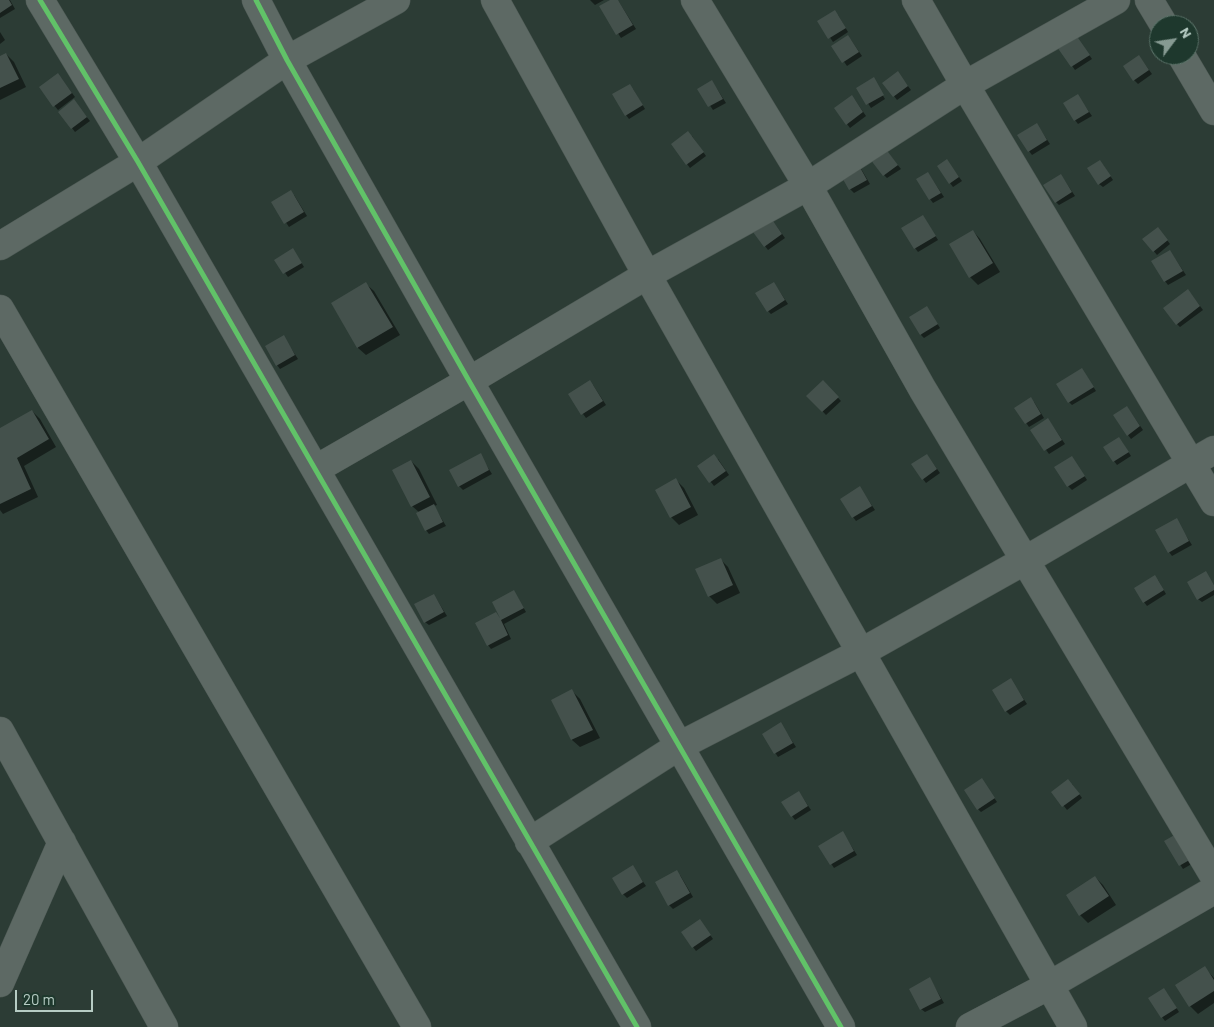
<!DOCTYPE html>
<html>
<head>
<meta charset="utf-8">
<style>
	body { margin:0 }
	#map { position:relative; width:1214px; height:1027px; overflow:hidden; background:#2c3c35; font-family:Barlow,sans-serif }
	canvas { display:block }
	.north { position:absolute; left:1149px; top:15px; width:50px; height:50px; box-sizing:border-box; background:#1e382d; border:1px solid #5b7369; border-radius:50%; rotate:59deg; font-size:14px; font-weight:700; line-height:20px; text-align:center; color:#b7ccc4 }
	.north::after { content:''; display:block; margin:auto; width:18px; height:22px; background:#869a92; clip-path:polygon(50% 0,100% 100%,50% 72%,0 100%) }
	.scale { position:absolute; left:15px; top:990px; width:78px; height:22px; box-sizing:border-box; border:2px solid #b7ccc4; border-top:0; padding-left:6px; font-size:15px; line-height:18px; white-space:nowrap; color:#b7ccc4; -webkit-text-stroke:4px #1e382d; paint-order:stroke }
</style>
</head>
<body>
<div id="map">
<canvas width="1214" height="1027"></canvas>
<div class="north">N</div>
<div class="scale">20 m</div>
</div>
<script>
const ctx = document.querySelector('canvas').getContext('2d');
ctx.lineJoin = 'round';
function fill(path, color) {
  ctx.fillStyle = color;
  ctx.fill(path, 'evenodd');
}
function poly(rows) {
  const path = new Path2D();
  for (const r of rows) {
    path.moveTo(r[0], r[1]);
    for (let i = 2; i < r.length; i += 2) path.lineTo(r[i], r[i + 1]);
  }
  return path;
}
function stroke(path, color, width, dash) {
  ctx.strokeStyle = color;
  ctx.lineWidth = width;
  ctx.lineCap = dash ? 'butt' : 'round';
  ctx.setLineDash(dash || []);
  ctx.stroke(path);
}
const shadow = poly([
	[0,0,10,0,15,9,0,18],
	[590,0,604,0,595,5],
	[613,0,617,0,619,2,636,29,621,38,601,7],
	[838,15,848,32,833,42,819,21],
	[0,32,5,40,0,44],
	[1076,36,1092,59,1075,70,1059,47],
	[851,40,862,56,847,66,833,46],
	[6,54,14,62,26,87,0,100,0,57],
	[1139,56,1152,74,1138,84,1134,80],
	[901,77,911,90,897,100,894,96],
	[61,78,75,97,58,110,40,88],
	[712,81,726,103,713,110,699,89],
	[874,81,885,99,871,108,858,88],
	[633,89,645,109,629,119,626,115],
	[1078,96,1092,116,1078,124,1075,120],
	[855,100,866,116,850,128,847,124],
	[77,105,90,121,75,132,72,128],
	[1040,129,1050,144,1032,155,1029,151],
	[692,136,706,156,690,168,687,164],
	[888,153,901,169,887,178,884,175],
	[947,161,962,181,953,187,950,183],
	[1103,165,1113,180,1103,187,1099,184],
	[860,167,870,184,854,193,850,189],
	[928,173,944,197,933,203,930,199],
	[1061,175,1075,196,1059,205,1056,202],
	[294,195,307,216,289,227,273,203],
	[923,216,938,240,918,252,915,248],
	[772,220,785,238,768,250,765,246],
	[973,231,980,239,1000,272,978,285,970,277],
	[1161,232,1170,244,1157,255,1144,239],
	[1170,251,1186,275,1168,285,1165,281],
	[296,254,304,267,288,277,276,260],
	[774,283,788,304,771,314,768,311],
	[366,284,374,291,400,335,366,355,358,348,332,304],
	[1191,294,1203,310,1180,327,1177,324],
	[930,312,940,328,924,338,921,335],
	[283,336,298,359,280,369,277,365],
	[1082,369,1096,391,1072,405,1069,402],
	[823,382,841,401,826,415,808,396],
	[593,385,606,405,586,418,569,395],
	[1034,402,1044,418,1029,427,1016,408],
	[1127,407,1143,430,1131,439,1128,435],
	[32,411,40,419,56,447,24,466,38,497,3,514,0,510,0,429],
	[1048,419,1065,444,1049,454,1032,430],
	[1122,442,1131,456,1117,465,1114,461],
	[480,455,492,474,463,490,459,486],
	[927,455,940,473,926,483,923,479],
	[1072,457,1087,480,1072,490,1068,486],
	[718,459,729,475,714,486,699,467],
	[411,461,419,469,437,505,434,506,446,526,429,534,426,530,420,513,412,506],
	[676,480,684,488,698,515,679,525,671,517,657,490],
	[863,492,875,510,856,521,853,517],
	[1176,520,1192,545,1172,556,1169,552],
	[720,559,728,567,740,593,717,604,709,596],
	[1205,572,1214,585,1214,595,1202,602,1198,599],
	[1158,580,1166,594,1147,606,1144,602],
	[514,591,526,612,504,624,511,639,491,649,488,645,495,613,502,619],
	[434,595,447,616,429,625,425,622],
	[1011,680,1027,704,1010,715,1006,711],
	[572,691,580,699,600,738,580,747,572,740,553,701],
	[781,724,796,747,778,757,763,734],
	[982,780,997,802,981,812,978,809],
	[1072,784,1082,798,1067,810,1053,792],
	[799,792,811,810,795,820,792,816],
	[843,833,857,855,834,868,820,847],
	[1165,841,1195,862,1183,869],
	[633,867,646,886,627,898,623,894],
	[680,875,693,897,673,909,669,905],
	[1095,877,1103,885,1116,905,1088,923,1080,915,1068,895],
	[703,925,713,939,696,951,693,947],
	[1204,967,1214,978,1214,1003,1198,1014,1190,1006],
	[930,979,944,1003,925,1012,921,1009],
	[1167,993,1179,1012,1165,1021,1162,1017]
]);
const building = poly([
	[0,0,9,0,12,5,0,13],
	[610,0,618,0,633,25,616,35,599,6],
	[835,10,846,28,828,39,817,21],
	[848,35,859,52,842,63,831,46],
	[1076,35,1090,55,1071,67,1057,47],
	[6,53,19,79,0,88,0,56],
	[1139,55,1149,70,1133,81,1123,66],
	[898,71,908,86,893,97,882,83],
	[58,73,72,93,53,107,39,87],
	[874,77,884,95,866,105,856,88],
	[712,80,723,99,708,107,697,89],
	[630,84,643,105,625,116,612,94],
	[1078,94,1089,112,1074,121,1063,103],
	[852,95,863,112,846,125,834,108],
	[74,99,87,117,71,129,58,112],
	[1037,123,1047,140,1028,152,1017,135],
	[688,131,704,152,686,165,671,144],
	[885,148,898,165,883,176,870,159],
	[947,159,959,177,949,184,937,166],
	[1100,160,1111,176,1098,185,1087,168],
	[857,162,867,180,849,190,839,172],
	[928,172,941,193,929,200,916,179],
	[1061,174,1072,192,1055,203,1043,185],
	[291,190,304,212,284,224,271,202],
	[769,215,782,234,764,247,750,228],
	[923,215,936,236,914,249,901,228],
	[1158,227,1168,240,1153,252,1142,239],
	[973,230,993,263,969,278,949,244],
	[293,248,302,263,283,274,274,260],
	[1170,250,1183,271,1164,282,1151,261],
	[366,282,393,327,357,348,331,303],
	[774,282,785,300,767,312,755,293],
	[1188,289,1200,306,1176,325,1163,308],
	[927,306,938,324,920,335,909,317],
	[284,335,295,355,276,366,265,346],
	[1082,368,1094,387,1068,403,1056,384],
	[590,380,603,401,581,415,568,394],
	[823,380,839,397,822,412,806,396],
	[1031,397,1041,414,1025,424,1014,408],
	[1127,406,1140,426,1127,436,1113,415],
	[32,410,49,439,17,458,31,489,0,504,0,428],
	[1048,418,1062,440,1044,451,1030,430],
	[1119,437,1129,452,1113,462,1103,447],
	[481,453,489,470,458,487,449,470],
	[714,454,726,471,709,483,697,466],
	[927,454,937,469,922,480,911,464],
	[1072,456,1085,476,1067,487,1054,467],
	[411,460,430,497,411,507,392,470],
	[676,478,691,507,670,518,655,490],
	[860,486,872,506,852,518,840,499],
	[434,504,443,522,425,531,416,513],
	[1177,518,1189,541,1168,553,1155,530],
	[721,558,733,585,708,597,695,569],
	[1206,571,1214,585,1214,590,1197,600,1187,582],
	[1155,575,1164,590,1143,603,1134,588],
	[514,590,524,608,501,620,508,635,487,646,475,623,496,612,500,618,492,602],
	[434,594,444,612,424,623,414,604],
	[1011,678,1024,700,1005,712,992,690],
	[572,689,593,730,571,740,551,700],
	[781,722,793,743,774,754,762,734],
	[982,778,995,798,977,810,964,790],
	[1068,779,1080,794,1062,807,1051,792],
	[799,791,808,806,791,817,781,802],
	[843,831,854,851,830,865,818,846],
	[1178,833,1193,858,1179,866,1164,841],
	[633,865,643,882,622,895,612,878],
	[677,870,690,893,668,906,655,882],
	[1095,876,1109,896,1079,916,1066,895],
	[700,919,711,935,692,948,681,932],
	[1205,966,1214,980,1214,991,1189,1007,1175,985],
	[930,977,941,999,920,1010,909,989],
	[1164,988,1177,1008,1161,1018,1148,998]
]);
const minor = poly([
	[40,0,138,162,637,1027],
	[256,0,287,60,469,381,841,1027],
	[495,0,647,275,1073,1027],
	[695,0,808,186,923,390,1214,876],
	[916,0,965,85,1214,502],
	[1149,0,1164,25],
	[1181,55,1214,111],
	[0,246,138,162,287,60,396,0],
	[0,309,417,1027],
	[316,469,469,381,647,275,808,186,965,85,1116,0],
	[0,731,164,1027],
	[529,842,679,746,860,653,1024,561,1214,450],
	[0,983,62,842],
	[970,1027,1048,986,1214,890]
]);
const cycleway = poly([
	[40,0,138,162,637,1027],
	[256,0,287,60,469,381,841,1027]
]);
fill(shadow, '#0007');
fill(building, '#44514c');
stroke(minor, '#4c5853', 29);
stroke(minor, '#5d6964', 28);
stroke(cycleway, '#61c268', 5);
</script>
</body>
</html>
